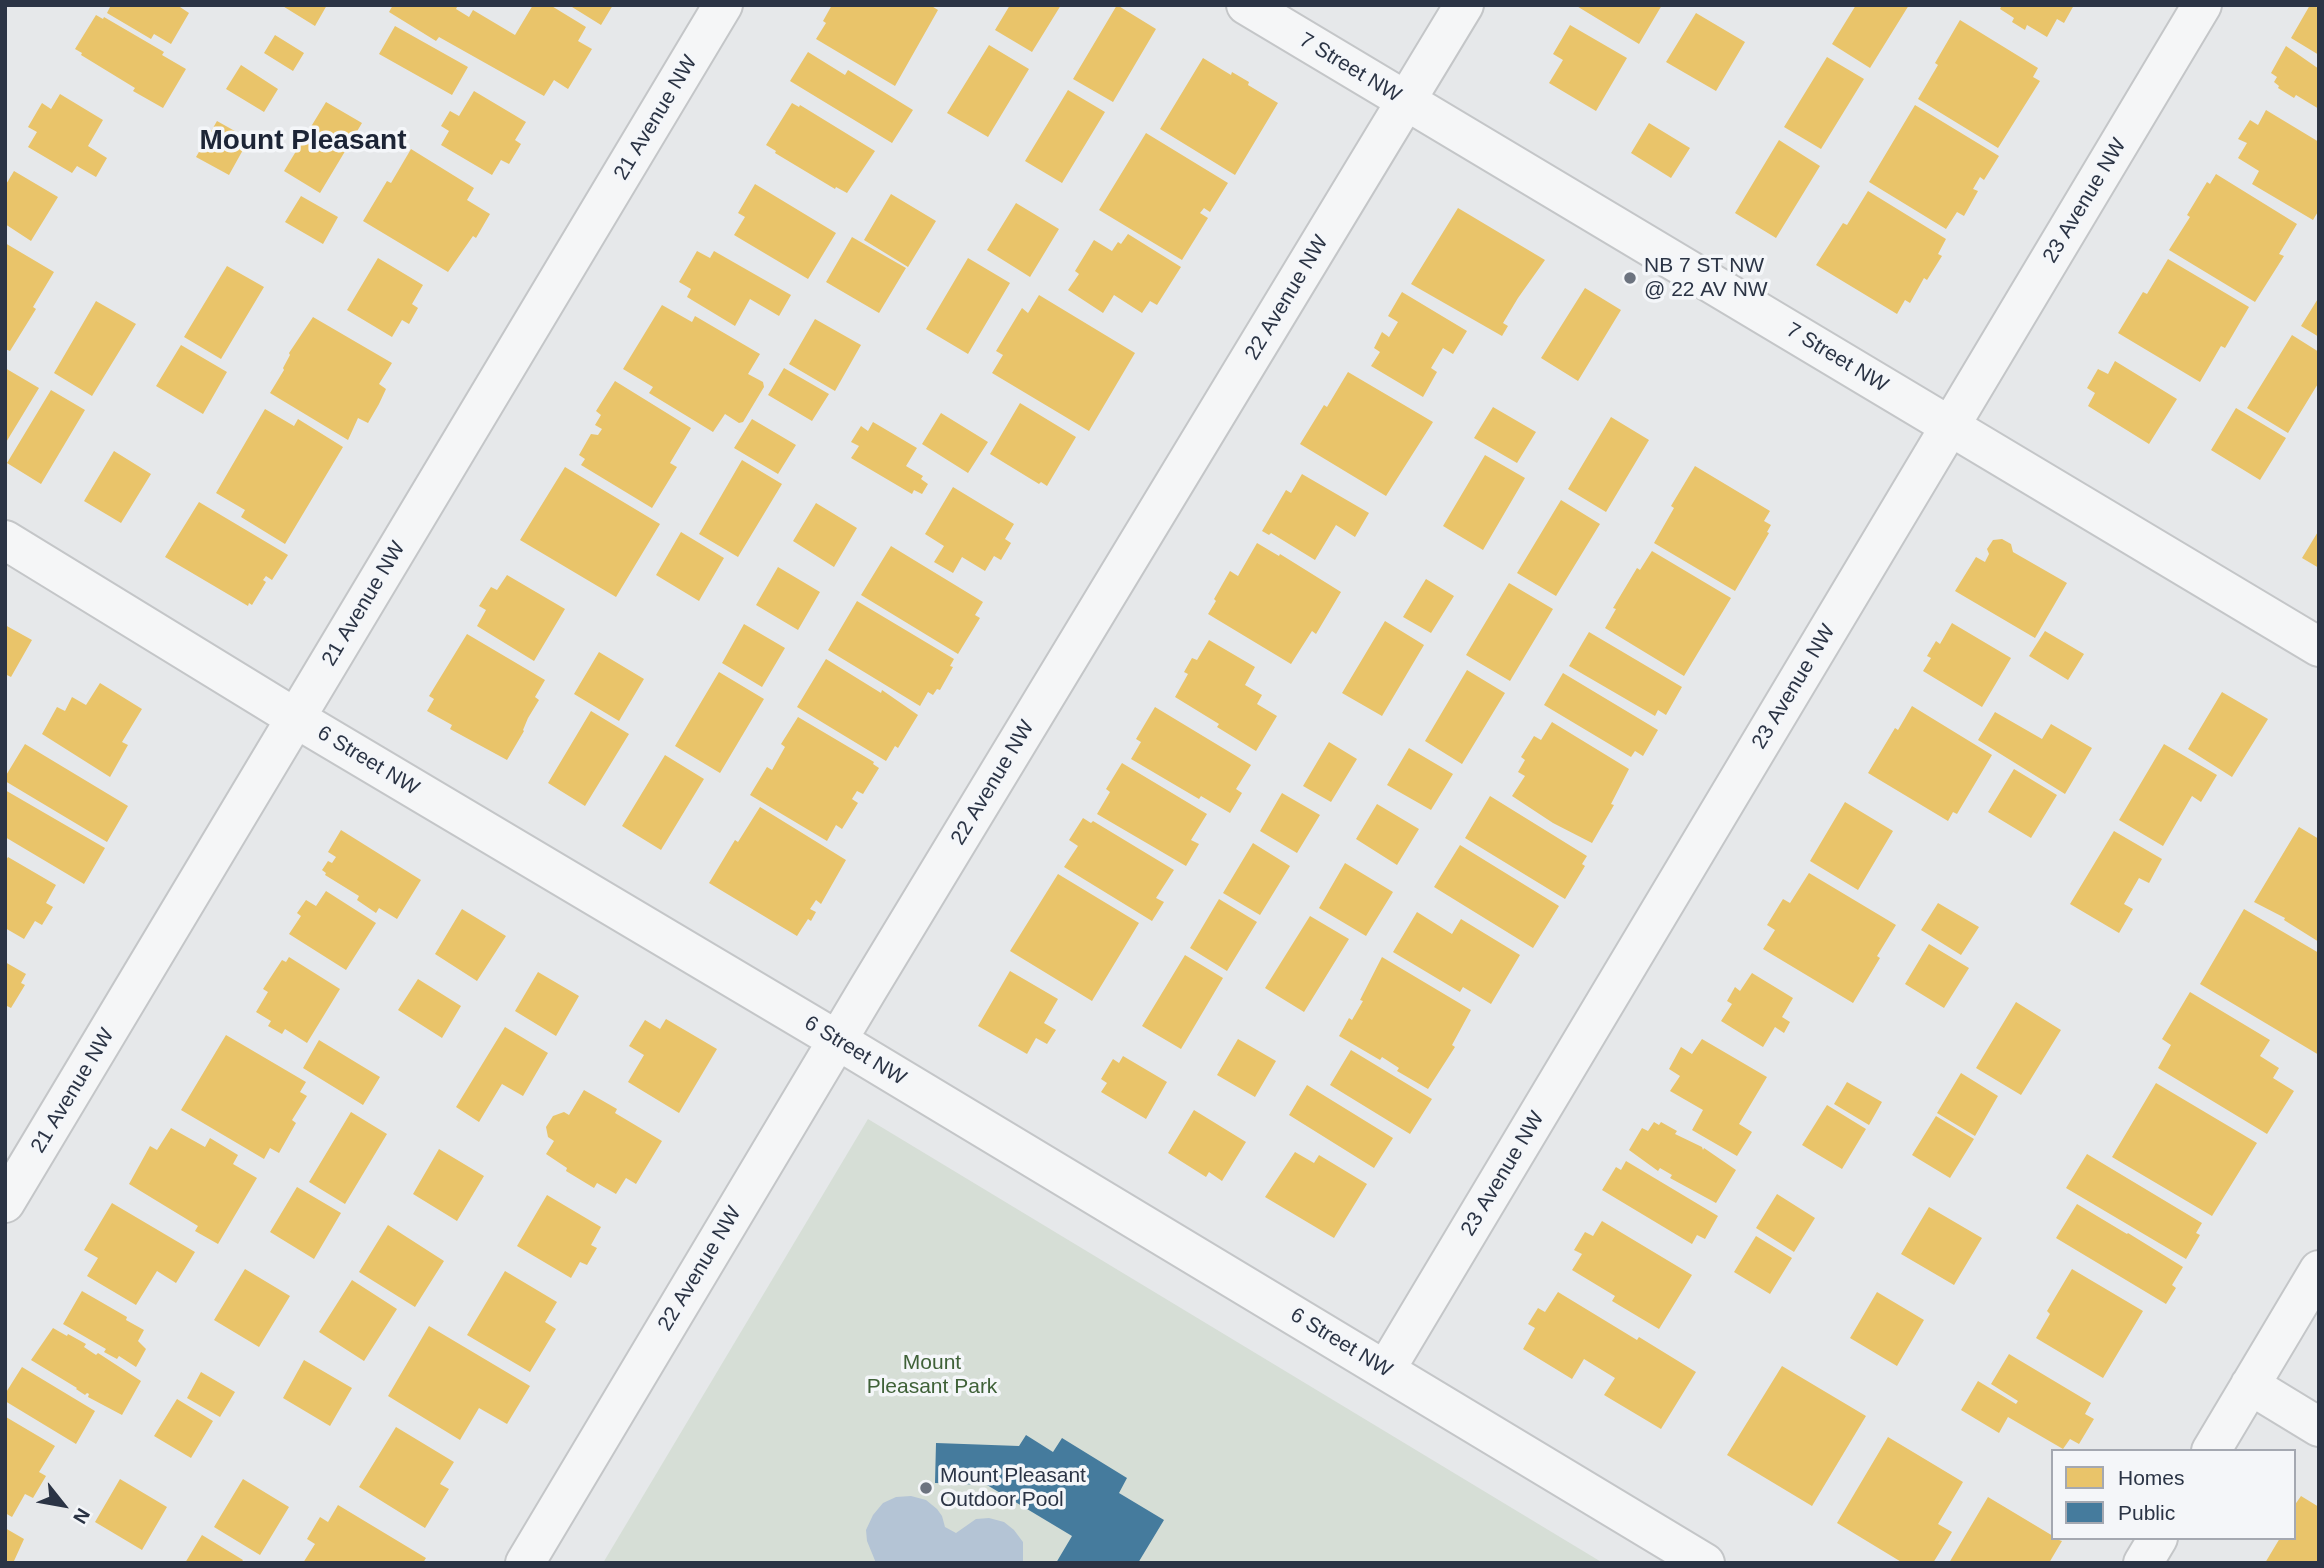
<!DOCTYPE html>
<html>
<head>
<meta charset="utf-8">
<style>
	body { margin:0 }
	#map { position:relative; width:2324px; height:1568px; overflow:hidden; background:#e6e8ea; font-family:Helvetica,sans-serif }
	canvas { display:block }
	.frame { position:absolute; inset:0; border:7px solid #2b3445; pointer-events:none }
	.legend { position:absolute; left:2051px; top:1449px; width:245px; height:91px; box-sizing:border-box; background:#f4f6f9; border:2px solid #a4a8b1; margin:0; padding:9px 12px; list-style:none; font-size:21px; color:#2b3445 }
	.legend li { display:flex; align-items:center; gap:14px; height:35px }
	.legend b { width:35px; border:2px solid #a4a8b1 }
	.north { position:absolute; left:28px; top:1470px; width:70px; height:70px; -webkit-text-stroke:5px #f4f6f9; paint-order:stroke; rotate:121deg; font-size:19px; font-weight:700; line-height:28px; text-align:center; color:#2b3445 }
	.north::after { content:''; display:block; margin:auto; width:24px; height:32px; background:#2b3445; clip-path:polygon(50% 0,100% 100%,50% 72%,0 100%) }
</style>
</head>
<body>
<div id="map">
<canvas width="2324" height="1568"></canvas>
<div class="frame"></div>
<ul class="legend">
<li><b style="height:19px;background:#e9c46a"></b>Homes</li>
<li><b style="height:19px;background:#457b9d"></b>Public</li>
</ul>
<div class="north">N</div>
</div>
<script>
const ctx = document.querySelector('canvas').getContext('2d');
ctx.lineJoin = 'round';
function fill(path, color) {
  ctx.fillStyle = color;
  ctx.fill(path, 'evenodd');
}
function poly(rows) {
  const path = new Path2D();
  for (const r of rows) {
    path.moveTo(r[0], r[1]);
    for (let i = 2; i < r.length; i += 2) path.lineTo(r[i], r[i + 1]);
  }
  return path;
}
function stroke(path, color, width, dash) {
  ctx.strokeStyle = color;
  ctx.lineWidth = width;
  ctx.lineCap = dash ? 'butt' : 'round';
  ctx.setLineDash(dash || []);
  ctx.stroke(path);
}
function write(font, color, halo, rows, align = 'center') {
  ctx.font = font + ' Helvetica,sans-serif';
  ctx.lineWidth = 7;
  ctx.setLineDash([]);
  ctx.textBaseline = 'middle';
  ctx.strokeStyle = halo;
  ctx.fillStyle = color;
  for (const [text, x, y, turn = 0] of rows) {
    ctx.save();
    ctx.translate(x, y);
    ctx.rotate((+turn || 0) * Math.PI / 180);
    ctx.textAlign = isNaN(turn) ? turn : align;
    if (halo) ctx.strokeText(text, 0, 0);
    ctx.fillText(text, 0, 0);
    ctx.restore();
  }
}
const green = poly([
	[868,1119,1603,1563,603,1563]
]);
const water = poly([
	[911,1496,926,1500,937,1509,942,1516,945,1527,956,1533,976,1519,989,1518,1004,1522,1014,1530,1023,1542,1023,1563,876,1563,867,1541,866,1530,873,1515,883,1503,896,1497]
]);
const homes = poly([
	[111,5,177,5,189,13,171,44,154,34,151,39,107,13],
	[281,5,327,5,315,26],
	[393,5,458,5,456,9,469,17,473,10,515,35,533,5,550,5,586,27,578,41,592,49,568,89,554,80,544,96,439,37,436,41,389,12],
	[573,5,613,5,601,25,572,7],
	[832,5,930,5,938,10,895,86,816,39,826,23,823,21],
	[1010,5,1061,5,1032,52,995,30],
	[1117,5,1156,29,1113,102,1073,79],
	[1575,5,1662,5,1639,44],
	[1856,5,1909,5,1870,68,1832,44],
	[2002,5,2074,5,2064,23,2057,19,2047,37,2027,25,2025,30,2012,22,2014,18,2000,9],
	[2310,5,2319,8,2319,55,2291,38],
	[1696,13,1745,42,1716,91,1666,62],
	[96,15,103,19,104,17,164,52,162,55,186,69,163,108,133,91,135,88,81,55,82,53,75,49],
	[1960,20,2038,68,2033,77,2040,81,1998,148,1918,99,1938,65,1935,63],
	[1570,25,1627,58,1596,111,1549,83,1563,60,1553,54],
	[395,26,468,67,452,95,379,54],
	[275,35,304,53,293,71,264,53],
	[989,45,1029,69,988,137,947,113],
	[2286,46,2319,69,2319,109,2296,95,2294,98,2278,88,2279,86,2274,82,2277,77,2271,73],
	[808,52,845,75,848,70,913,110,892,143,790,81],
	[1827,57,1864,79,1821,149,1784,127],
	[1203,58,1231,75,1232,72,1249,82,1248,85,1278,103,1235,175,1160,129],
	[241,65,278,89,264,112,226,89],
	[1068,90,1105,112,1062,183,1025,161],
	[474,91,526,122,515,140,521,144,509,164,501,160,492,175,441,145,449,131,441,126,450,111,459,116],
	[60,94,103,120,88,146,107,158,96,177,77,166,72,173,28,147,37,132,28,127,42,103,51,109],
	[326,102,362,123,320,193,284,171],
	[792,103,799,107,800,105,875,151,847,193,836,187,835,189,775,153,776,151,766,145],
	[1915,105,1999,156,1984,180,1980,177,1973,189,1978,191,1964,216,1957,212,1946,229,1869,182],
	[2266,110,2319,142,2319,210,2313,220,2252,184,2259,171,2238,158,2247,143,2238,139,2250,120,2258,125],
	[217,121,249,139,229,175,196,157],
	[1649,123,1690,148,1671,178,1631,153],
	[1146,133,1228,183,1210,212,1204,208,1200,213,1208,218,1182,260,1099,210],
	[1779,140,1820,166,1776,238,1735,213],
	[411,149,474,188,467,200,490,214,476,238,473,236,448,272,363,221,387,181,391,183],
	[14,171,58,197,31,241,5,224,5,186],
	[2216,174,2297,224,2279,254,2284,256,2255,302,2169,250,2190,217,2187,215,2207,182,2210,184],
	[755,184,836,233,808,279,734,235,745,217,738,213],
	[1868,191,1946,239,1938,254,1942,256,1927,280,1924,278,1910,303,1905,300,1897,314,1816,265,1843,223,1847,225],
	[891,194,936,221,908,267,864,240],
	[301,196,338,217,323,244,285,222],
	[1016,203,1059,229,1030,277,987,250],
	[1458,208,1545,260,1518,298,1503,323,1508,326,1502,336,1411,284],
	[1128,234,1181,267,1157,305,1150,301,1142,313,1114,295,1103,313,1068,290,1079,274,1075,271,1094,240,1112,251,1118,242,1121,244],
	[852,237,906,268,879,313,826,282],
	[5,243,54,272,33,307,36,309,10,351,5,349],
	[697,251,710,258,714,251,791,295,779,316,750,299,735,326,687,297,691,289,679,282],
	[378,258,423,285,412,304,418,308,409,324,402,320,392,337,347,310],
	[968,258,1010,283,968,354,926,329],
	[2168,259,2249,307,2225,348,2221,346,2200,382,2118,333,2143,292,2147,294],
	[227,266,264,287,221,359,184,337],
	[1585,288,1621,310,1578,381,1541,358],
	[1402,292,1467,331,1453,354,1443,348,1431,368,1437,372,1423,397,1371,366,1380,352,1374,348,1382,332,1389,337,1398,322,1388,316],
	[1039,295,1135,353,1089,431,992,373,1003,355,996,351,1022,308,1028,313],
	[2319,297,2319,337,2301,326],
	[96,301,136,324,92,396,54,373],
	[662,305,692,322,695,316,760,354,748,374,763,382,764,387,743,422,739,423,725,414,713,432,649,393,653,387,623,369],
	[313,317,392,363,379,384,386,389,379,404,368,423,358,418,348,440,270,393,284,370,283,368,290,355,289,353],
	[815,319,861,345,835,391,789,364],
	[2292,335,2319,352,2319,382,2288,433,2247,408],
	[181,345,227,372,203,414,156,386],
	[2115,361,2177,399,2149,444,2088,406,2095,393,2087,388,2098,369,2108,374],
	[5,368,39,388,5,444],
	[784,368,829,394,812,421,768,395],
	[1348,372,1433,422,1386,496,1300,444,1324,405,1327,407],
	[615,381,691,428,670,463,677,467,652,508,581,465,585,459,579,455,591,434,598,435,602,429,595,425,601,415,596,411],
	[51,390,85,410,41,484,7,463],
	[1020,403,1076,437,1047,486,1041,482,1039,484,990,454],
	[1493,407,1536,432,1517,463,1474,438],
	[2236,408,2286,438,2260,480,2211,450],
	[265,409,294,426,298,419,343,447,285,544,241,517,245,510,216,493],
	[941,413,988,442,968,473,922,444],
	[1611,417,1649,440,1606,512,1568,489],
	[752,419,796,445,778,474,734,448],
	[873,422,917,448,906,466,923,476,921,479,928,484,922,494,914,490,912,494,851,458,859,446,851,442,861,426,868,431],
	[114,451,151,474,121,523,84,501],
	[1485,455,1525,478,1483,550,1443,526],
	[742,460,782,484,738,557,699,534],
	[1695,466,1770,511,1764,521,1771,525,1767,532,1769,533,1735,591,1654,543,1674,508,1671,506],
	[565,467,660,524,616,597,520,540],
	[1302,474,1369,513,1355,537,1336,525,1315,560,1271,533,1269,535,1262,531,1286,490,1291,493],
	[953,487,1014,524,1005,539,1011,543,1001,560,994,556,985,571,962,557,953,573,934,562,944,546,925,534],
	[1561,500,1600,524,1556,596,1517,573],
	[199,502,288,555,272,580,266,576,263,580,266,582,252,605,249,603,248,606,165,557],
	[816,503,857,528,834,567,793,541],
	[2319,530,2319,568,2302,558],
	[681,532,724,558,699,601,656,575],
	[2002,539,2011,544,2013,552,2067,583,2035,638,1955,591,1976,557,1985,562,1989,554,1987,549,1993,540],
	[1257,543,1279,556,1280,554,1341,592,1316,634,1312,631,1291,664,1208,614,1216,601,1214,599,1230,571,1238,576],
	[891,546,983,602,975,615,980,618,958,654,861,595],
	[1652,551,1731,598,1684,676,1605,628,1616,609,1613,608,1637,568,1640,570],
	[778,567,820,592,798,630,756,605],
	[507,575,565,609,534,661,477,626,486,610,479,606,491,587,497,590],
	[1426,579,1454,596,1431,633,1403,617],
	[1509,583,1553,609,1510,681,1466,655],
	[857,601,954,659,950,666,953,667,940,690,937,689,933,695,928,692,920,706,828,650],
	[1385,621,1424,645,1382,716,1342,693],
	[1952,623,2011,658,1982,707,1923,671,1931,658,1927,656,1936,641,1940,644],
	[744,624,785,648,762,687,722,663],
	[5,625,32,640,11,677,5,674],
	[2045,631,2084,654,2068,680,2029,656],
	[1589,632,1682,687,1666,715,1658,710,1655,716,1569,666],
	[467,634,545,680,535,697,539,700,528,718,523,730,524,731,507,760,450,729,452,725,427,711,434,699,429,696],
	[1209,640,1255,667,1245,685,1262,695,1257,704,1277,716,1256,751,1217,727,1219,724,1175,697,1188,674,1184,672,1192,658,1197,660],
	[599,652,644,679,619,721,574,694],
	[826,659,881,693,882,690,918,715,898,748,895,746,886,761,797,707],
	[1467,670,1505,693,1462,764,1425,741],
	[719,672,764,699,720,773,675,746],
	[1563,673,1658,730,1643,756,1635,751,1631,757,1544,705],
	[100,683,142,709,122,742,128,745,110,777,42,734,57,707,65,711,72,697,86,705],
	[2222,692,2268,719,2232,777,2188,749],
	[1912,706,1992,755,1957,814,1953,812,1948,821,1868,773,1895,728,1898,730],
	[1155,707,1251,765,1236,789,1242,793,1230,813,1201,796,1199,799,1131,759,1141,742,1136,739],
	[591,711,629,734,585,806,548,783],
	[1995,712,2042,739,2051,724,2092,748,2065,794,1978,740],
	[798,717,874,762,873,764,879,768,863,794,857,791,852,799,858,803,842,829,836,825,827,841,750,795,767,767,772,770,785,747,781,744],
	[1552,722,1629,769,1611,804,1614,805,1592,843,1553,823,1512,796,1525,776,1518,772,1525,760,1521,757,1534,736,1541,740],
	[1329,742,1357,759,1331,802,1303,786],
	[25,744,128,806,107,842,5,781,5,777],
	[2164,744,2217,775,2201,802,2192,796,2163,846,2119,820],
	[1409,748,1453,774,1431,810,1387,785],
	[665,755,704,779,661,850,622,826],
	[1122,763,1207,814,1191,840,1199,844,1186,866,1097,814,1110,792,1106,789],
	[2014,769,2057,795,2031,838,1988,812],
	[5,790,105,848,84,884,5,837],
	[1282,793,1320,815,1297,853,1260,831],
	[1490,796,1587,856,1582,864,1585,866,1565,899,1465,838],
	[1845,802,1893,831,1858,890,1810,861],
	[1377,804,1419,829,1397,865,1356,839],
	[760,807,846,860,821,904,816,900,810,909,816,912,811,921,808,919,797,936,709,883,735,840,738,842],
	[1083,818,1091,823,1093,821,1174,870,1156,898,1164,902,1152,921,1064,867,1078,846,1069,840],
	[2299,827,2319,839,2319,942,2284,920,2285,918,2254,902],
	[341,830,421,880,397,919,379,908,376,913,357,900,359,896,325,875,326,873,322,870,328,861,332,863,336,857,328,852],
	[2114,831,2162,859,2149,883,2139,878,2124,904,2133,909,2119,933,2070,904],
	[1253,843,1290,866,1260,915,1223,893],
	[1460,845,1559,906,1533,948,1434,887],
	[8,857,56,885,46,903,53,907,42,925,35,921,24,939,5,928,5,862],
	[1345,863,1393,892,1366,936,1319,908],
	[1809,873,1896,925,1877,956,1880,958,1853,1003,1763,949,1775,930,1767,925,1783,899,1790,903],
	[1058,874,1139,923,1092,1001,1010,951],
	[326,891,376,923,346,970,289,934,301,916,297,913,306,900,316,906],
	[1219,899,1257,922,1227,971,1190,948],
	[1938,903,1979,927,1961,955,1921,930],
	[462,909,506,936,477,981,435,954],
	[2244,909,2319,953,2319,1055,2200,984],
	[1417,912,1452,934,1461,919,1520,955,1491,1004,1463,987,1460,992,1393,952],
	[1310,916,1349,939,1304,1012,1265,988],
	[1929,944,1969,968,1944,1008,1905,984],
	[1185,955,1223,978,1181,1049,1142,1026],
	[289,957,340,989,307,1043,285,1029,282,1034,268,1026,271,1021,256,1012,268,992,263,989,282,960,286,962],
	[1382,957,1471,1010,1452,1045,1455,1047,1428,1089,1397,1071,1399,1068,1382,1057,1380,1060,1339,1036,1349,1018,1352,1020,1363,1001,1360,1000],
	[5,962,26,974,21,983,25,985,11,1008,5,1005],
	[1010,971,1058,999,1044,1023,1056,1030,1047,1044,1036,1038,1027,1054,978,1026],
	[538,972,579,996,556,1036,515,1011],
	[1752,973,1793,998,1782,1017,1790,1022,1784,1033,1775,1027,1763,1047,1721,1021,1732,1004,1727,1001,1735,987,1740,991],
	[418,979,461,1006,442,1038,398,1010],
	[2190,992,2270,1040,2260,1056,2279,1068,2273,1078,2294,1091,2267,1134,2158,1068,2171,1045,2162,1039],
	[2016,1002,2061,1030,2021,1095,1976,1068],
	[666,1019,717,1049,679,1113,628,1082,644,1055,629,1046,645,1020,660,1029],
	[505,1027,548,1053,523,1096,502,1084,479,1122,456,1107],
	[226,1035,306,1082,300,1092,307,1096,292,1120,296,1123,279,1153,270,1148,264,1159,181,1110],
	[1238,1039,1276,1061,1255,1097,1217,1075],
	[1702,1039,1767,1077,1739,1124,1752,1132,1737,1156,1692,1130,1703,1110,1670,1091,1680,1076,1669,1069,1681,1047,1692,1054],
	[319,1040,380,1077,363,1105,303,1068],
	[1351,1050,1432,1099,1410,1134,1330,1085],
	[1123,1056,1167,1082,1146,1119,1101,1092,1107,1083,1101,1079,1113,1059,1119,1063],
	[1961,1073,1998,1096,1975,1136,1937,1113],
	[1847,1082,1882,1102,1869,1125,1834,1104],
	[2156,1083,2257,1143,2212,1216,2112,1157],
	[1307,1085,1393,1138,1374,1168,1289,1115],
	[584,1090,617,1109,615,1113,662,1141,636,1184,626,1178,616,1194,597,1183,594,1188,566,1171,567,1168,546,1154,554,1141,548,1137,546,1127,553,1116,564,1112,569,1115],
	[1827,1105,1866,1129,1842,1169,1802,1145],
	[1194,1110,1246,1142,1222,1181,1209,1172,1206,1177,1168,1153],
	[351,1112,387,1134,345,1204,309,1182],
	[1936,1116,1974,1139,1950,1178,1912,1155],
	[1654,1122,1659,1125,1661,1122,1677,1131,1675,1134,1702,1147,1703,1150,1704,1148,1736,1170,1716,1203,1670,1178,1672,1175,1660,1168,1658,1171,1629,1150,1642,1128,1648,1131],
	[171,1128,205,1147,210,1138,238,1155,233,1164,257,1178,218,1244,195,1231,198,1226,129,1184,150,1146,157,1150],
	[439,1149,484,1176,457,1221,413,1194],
	[1295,1152,1314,1163,1319,1155,1367,1184,1334,1238,1265,1197],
	[2087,1154,2202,1223,2196,1233,2200,1235,2186,1259,2066,1188],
	[1626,1161,1718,1216,1705,1239,1697,1235,1692,1244,1602,1190,1616,1167,1621,1170],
	[297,1187,341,1213,314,1259,270,1232],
	[1777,1194,1815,1218,1794,1252,1756,1228],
	[547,1195,601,1227,591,1245,597,1248,587,1265,580,1262,571,1278,517,1246],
	[112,1203,195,1252,176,1283,157,1271,136,1305,87,1276,98,1258,84,1250],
	[2077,1204,2127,1234,2128,1233,2183,1267,2172,1285,2176,1288,2166,1304,2056,1238],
	[1929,1207,1982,1238,1954,1285,1901,1254],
	[1602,1221,1692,1275,1659,1329,1612,1301,1615,1296,1572,1270,1582,1254,1574,1250,1585,1232,1593,1236],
	[388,1225,444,1261,415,1307,359,1272],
	[1756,1236,1792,1258,1770,1294,1734,1272],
	[245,1269,290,1296,259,1347,214,1320],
	[2072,1269,2143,1311,2103,1378,2036,1338,2050,1314,2047,1311],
	[505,1271,557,1302,545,1322,556,1329,530,1372,467,1335],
	[352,1280,397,1309,364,1361,319,1332],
	[82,1291,127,1317,126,1320,144,1330,138,1341,146,1349,136,1367,119,1356,117,1359,104,1352,106,1349,63,1324],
	[1558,1292,1637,1340,1639,1337,1696,1372,1661,1429,1604,1395,1615,1378,1584,1359,1572,1379,1523,1349,1535,1328,1528,1324,1538,1308,1545,1312],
	[1877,1292,1924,1320,1897,1366,1850,1338],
	[429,1326,530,1386,507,1424,479,1408,460,1440,388,1396],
	[53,1328,67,1336,68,1334,86,1344,84,1347,96,1355,98,1353,141,1381,122,1415,88,1397,89,1394,87,1393,85,1395,76,1389,77,1388,31,1360],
	[2009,1354,2091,1403,2085,1414,2094,1419,2079,1444,2070,1439,2063,1449,2008,1417,1999,1433,1961,1410,1978,1381,2016,1404,2018,1401,1991,1384],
	[304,1360,352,1388,330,1426,283,1398],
	[1782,1366,1866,1416,1812,1506,1727,1455],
	[22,1367,95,1411,76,1444,5,1401,5,1394],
	[201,1372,235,1392,220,1417,187,1398],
	[177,1399,213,1421,191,1458,154,1436],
	[6,1417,55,1446,39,1472,46,1476,33,1498,25,1494,12,1517,5,1513],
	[396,1427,454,1462,440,1484,449,1489,425,1528,359,1487],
	[1888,1437,1963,1482,1938,1524,1952,1532,1933,1563,1903,1563,1837,1523],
	[120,1479,167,1507,142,1550,95,1522],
	[243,1479,289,1507,260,1555,214,1527],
	[2301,1496,2319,1507,2319,1563,2265,1563,2280,1538,2294,1538,2294,1506],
	[1988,1497,2053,1536,2053,1538,2062,1541,2049,1563,1949,1563],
	[338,1505,426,1558,423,1563,303,1563,315,1544,307,1539,320,1517,328,1522],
	[5,1528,24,1539,14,1561,10,1563,5,1563],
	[202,1535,243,1560,241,1563,185,1563]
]);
const public = poly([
	[1026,1435,1053,1452,1062,1438,1127,1478,1119,1493,1164,1520,1138,1563,1056,1563,1072,1536,987,1485,935,1483,936,1443,1019,1446]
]);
const street = poly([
	[1246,5,2319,647],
	[5,540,297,719,837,1040,1705,1563],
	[5,1203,723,5],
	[1386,1369,2202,5],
	[2250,1385,2319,1427],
	[2211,1451,2319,1270],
	[525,1563,868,989,1464,5],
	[2143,1563,2158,1538]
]);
const markers = [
	[1630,278,7,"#6c737f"],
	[926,1488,7,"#6c737f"]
];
const streetNames = [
	["7 Street NW",1350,68,31],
	["21 Avenue NW",656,118,-59],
	["23 Avenue NW",2085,201,-59],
	["22 Avenue NW",1287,298,-59],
	["7 Street NW",1837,358,31],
	["21 Avenue NW",364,604,-59],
	["23 Avenue NW",1794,687,-59],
	["6 Street NW",368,761,31],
	["22 Avenue NW",993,783,-59],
	["6 Street NW",855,1051,31],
	["21 Avenue NW",73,1091,-59],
	["23 Avenue NW",1503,1174,-59],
	["22 Avenue NW",700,1269,-59],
	["6 Street NW",1341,1343,31]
];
const poiNames = [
	["NB 7 ST NW",1644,266],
	["@ 22 AV NW",1644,290],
	["Mount Pleasant",940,1476],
	["Outdoor Pool",940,1500]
];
const parkNames = [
	["Mount",932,1363],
	["Pleasant Park",932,1387]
];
const districtNames = [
	["Mount Pleasant",303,141]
];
fill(green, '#d6ded6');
fill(water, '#b4c4d5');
fill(homes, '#e9c46a');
fill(public, '#457b9d');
stroke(street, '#c4c6c8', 42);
stroke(street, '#f5f6f7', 38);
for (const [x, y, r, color] of markers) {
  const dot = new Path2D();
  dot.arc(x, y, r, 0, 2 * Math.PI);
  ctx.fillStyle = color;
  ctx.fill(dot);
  stroke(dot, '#f4f6f9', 2.5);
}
write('21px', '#2b3445', '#f4f6f9', streetNames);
write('21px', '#2b3445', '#f4f6f9', poiNames, 'left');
write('21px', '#3f6138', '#f4f6f9', parkNames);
write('bold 28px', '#1d2536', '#f4f6f9', districtNames);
</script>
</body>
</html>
